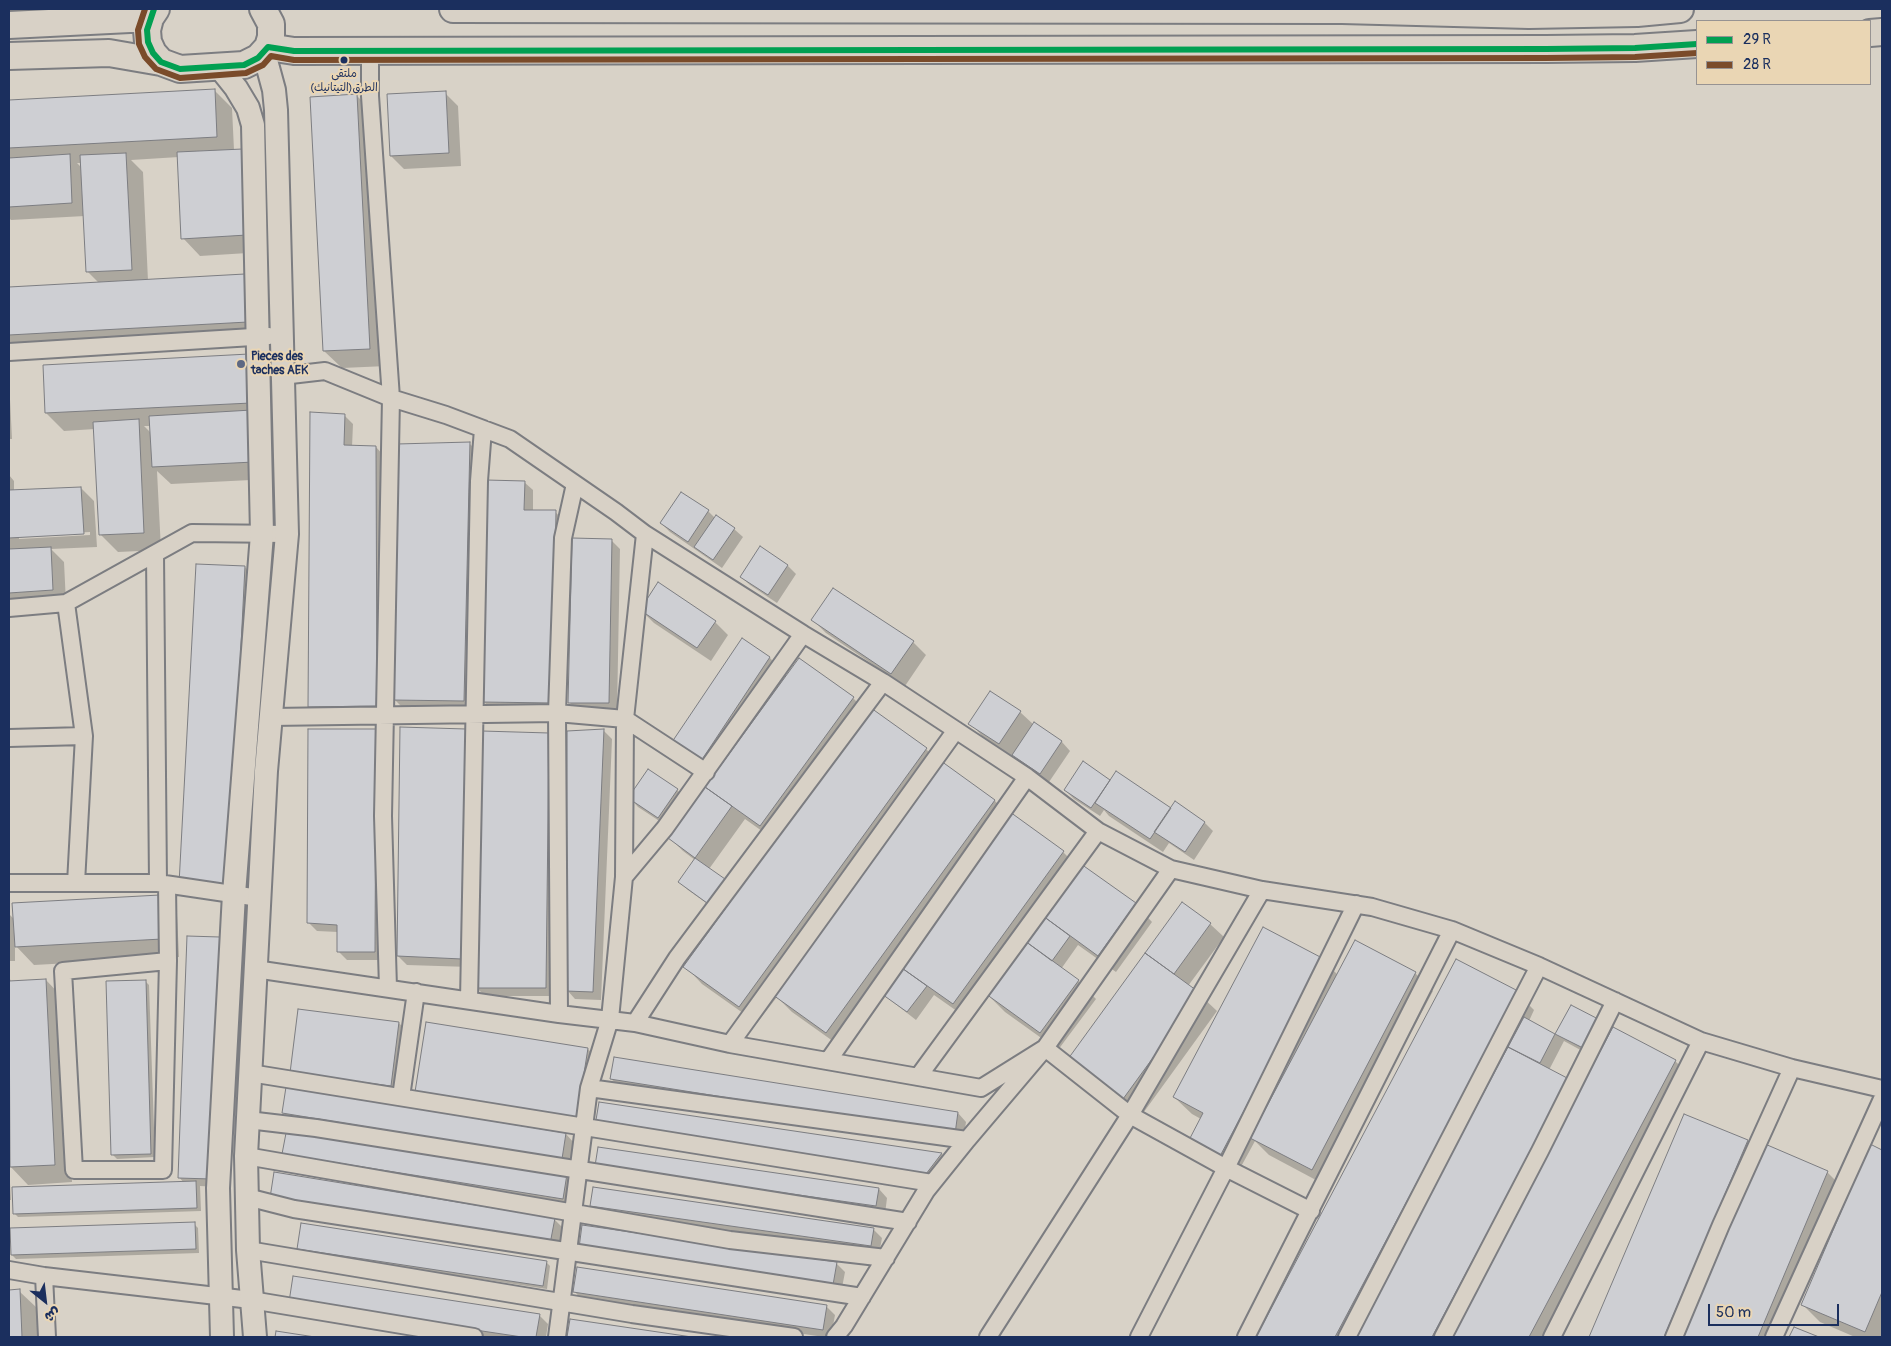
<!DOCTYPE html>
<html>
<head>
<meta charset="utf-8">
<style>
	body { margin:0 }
	#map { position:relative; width:1891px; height:1346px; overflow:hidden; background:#d8d2c7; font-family:Pangolin,"Playpen Sans Arabic",sans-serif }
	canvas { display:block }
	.frame { position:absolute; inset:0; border:10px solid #1b2f5e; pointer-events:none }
	.legend { position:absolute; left:1696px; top:20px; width:175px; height:65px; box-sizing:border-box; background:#ead6b4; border:1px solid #979392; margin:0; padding:6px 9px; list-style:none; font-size:15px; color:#1b2f5e }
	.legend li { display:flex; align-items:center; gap:10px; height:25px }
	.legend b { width:25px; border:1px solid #979392 }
	.north { position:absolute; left:20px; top:1276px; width:50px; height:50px; -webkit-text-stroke:4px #ead6b4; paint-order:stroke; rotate:151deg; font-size:14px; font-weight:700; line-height:20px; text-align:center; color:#1b2f5e }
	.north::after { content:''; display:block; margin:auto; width:18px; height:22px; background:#1b2f5e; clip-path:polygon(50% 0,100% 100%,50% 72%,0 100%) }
	.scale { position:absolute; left:1708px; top:1304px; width:131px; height:22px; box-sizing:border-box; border:2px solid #1b2f5e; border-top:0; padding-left:6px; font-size:15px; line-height:18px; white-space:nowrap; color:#1b2f5e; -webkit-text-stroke:4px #ead6b4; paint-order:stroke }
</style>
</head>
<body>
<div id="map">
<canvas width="1891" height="1346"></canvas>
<div class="frame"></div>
<ul class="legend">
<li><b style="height:6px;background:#01a052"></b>29 R</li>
<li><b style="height:6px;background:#7a4b2a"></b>28 R</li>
</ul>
<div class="north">ش</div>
<div class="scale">50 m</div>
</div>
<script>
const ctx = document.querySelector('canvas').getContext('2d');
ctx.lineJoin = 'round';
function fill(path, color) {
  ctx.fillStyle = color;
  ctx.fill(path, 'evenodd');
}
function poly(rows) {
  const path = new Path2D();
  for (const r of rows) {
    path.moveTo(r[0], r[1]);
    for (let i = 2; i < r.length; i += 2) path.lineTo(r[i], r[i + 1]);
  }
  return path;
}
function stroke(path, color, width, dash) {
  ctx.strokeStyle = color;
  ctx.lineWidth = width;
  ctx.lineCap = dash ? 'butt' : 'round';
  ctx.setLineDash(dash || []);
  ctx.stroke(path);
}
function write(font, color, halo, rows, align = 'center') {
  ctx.font = font + ' Pangolin,"Playpen Sans Arabic",sans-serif';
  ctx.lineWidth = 4;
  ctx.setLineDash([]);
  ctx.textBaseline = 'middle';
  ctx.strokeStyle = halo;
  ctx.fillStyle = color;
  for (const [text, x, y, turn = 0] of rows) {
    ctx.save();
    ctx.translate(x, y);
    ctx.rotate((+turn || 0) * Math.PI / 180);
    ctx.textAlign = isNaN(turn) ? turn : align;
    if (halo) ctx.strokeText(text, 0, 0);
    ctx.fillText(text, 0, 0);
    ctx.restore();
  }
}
const shadow = poly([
	[214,90,232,108,234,150,264,252,200,256,183,238,179,157,131,160,143,172,148,281,245,276,265,340,20,353,9,341,9,288,99,283,87,271,85,216,11,220,9,218,9,101],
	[77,163,82,163,82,168],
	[445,93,458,106,461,166,404,169,391,156],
	[356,95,374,113,387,366,342,368,324,351],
	[249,355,271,479,171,484,157,471,161,550,118,552,100,534,95,429,64,431,46,413],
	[144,426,151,426,152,434],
	[9,379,12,439,9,439],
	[344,415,353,424,352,447,376,447,384,456,385,714,318,715,309,706],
	[469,443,478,452,473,709,403,708,394,699],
	[9,475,14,481,14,491,81,488,94,501,97,547,51,549,64,562,66,603,9,605],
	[90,532,90,535,19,539,19,536],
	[524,482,533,490,533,511,555,512,564,520,561,711,492,710,484,702],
	[708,511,715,518,734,529,743,537,722,568,670,532,661,523],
	[611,540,620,549,617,712,578,711,569,702],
	[788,566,796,574,777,603,750,585,741,577],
	[245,567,253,576,237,894,189,892],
	[641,610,715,622,728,635,711,661,654,623],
	[813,620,913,642,926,655,905,686,826,633],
	[742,640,770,658,787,676,853,698,868,713,926,749,941,764,994,800,1009,815,1063,852,1079,868,1135,904,1152,922,1116,972,1078,945,1061,969,1078,981,1096,999,1058,1050,1005,1012,989,996,971,1021,934,995,916,1020,884,995,844,1049,792,1012,777,997,757,1023,702,984,685,966,776,841,745,819,709,869,732,888,716,910,688,890,680,882,695,860,683,851,670,838,715,775,692,760],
	[1020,712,1034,725,1035,724,1062,742,1070,751,1049,782,1022,764,1013,755,1012,756,983,737,970,723],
	[376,730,384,739,383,960,347,960,339,952,338,932,317,931,308,922],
	[466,730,474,739,470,967,407,965,398,956],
	[603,730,612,739,601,1000,575,999,567,990],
	[549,734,557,743,554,996,485,996,476,987],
	[1083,763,1111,781,1171,810,1204,822,1213,831,1194,860,1169,843,1163,852,1109,816,1104,810,1100,816,1074,799,1065,790],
	[677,790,686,798,667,826,638,807,630,798],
	[160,896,177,914,179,957,34,965,15,945,15,961,9,961,9,914,15,920],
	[1182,904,1210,924,1224,937,1188,986,1199,994,1217,1011,1141,1116,1070,1059],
	[220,938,229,947,219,1187,200,1186,201,1211,18,1217,14,1213,184,1183,179,1177],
	[1323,960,1338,975,1415,973,1433,991,1329,1187,1269,1155,1255,1141,1237,1174,1207,1159,1201,1119,1192,1114,1174,1097],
	[1457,961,1517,993,1534,1010,1529,1021,1556,1035,1571,1006,1601,1022,1612,1032,1675,1061,1693,1078,1556,1337,1257,1337],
	[1564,1041,1597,1059,1580,1092,1568,1080,1549,1070],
	[9,976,11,982,46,980,63,998,72,1182,28,1185,9,1165,11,1200,9,1200,9,1158,10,1160,9,1140],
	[145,981,149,985,155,1157,117,1159,113,1155],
	[399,1023,407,1032,399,1094,300,1081],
	[588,1049,596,1058,585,1126,425,1100],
	[611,1079,958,1113,966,1122,963,1142,620,1087],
	[287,1089,566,1134,574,1143,570,1167,292,1121,283,1113],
	[600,1103,942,1154,950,1162,935,1182,606,1128,597,1119],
	[1685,1115,1747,1141,1761,1156,1827,1172,1845,1190,1782,1337,1591,1337],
	[1870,1146,1882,1151,1882,1337,1855,1337,1820,1322,1803,1305],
	[284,1153,566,1175,575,1184,571,1207,292,1162],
	[605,1174,879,1189,887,1198,885,1214],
	[591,1205,873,1229,882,1238,879,1254,600,1214],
	[280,1206,554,1219,563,1228,559,1252],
	[194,1224,198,1228,199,1253,16,1259,12,1255],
	[298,1248,546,1262,550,1266,547,1289,302,1252],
	[588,1256,836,1263,845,1272,841,1293],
	[9,1291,19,1291,37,1308,38,1337,9,1337],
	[575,1292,826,1306,835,1315,831,1337,824,1337,583,1301],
	[291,1301,539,1315,548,1324,546,1337,479,1337],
	[571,1320,684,1337,569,1337]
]);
const building = poly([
	[215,89,217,137,9,148,9,100,215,89],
	[446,91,449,153,390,156,387,94,446,91],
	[357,94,370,349,323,351,310,97,357,94],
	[243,149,247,235,181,239,177,152,243,149],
	[126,153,132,270,86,272,80,155,126,153],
	[70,154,72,203,9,207,9,158,70,154],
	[245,274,248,322,9,335,9,287,245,274],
	[249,354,251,403,45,413,43,365,249,354],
	[252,410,254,462,152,467,149,416,252,410],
	[310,412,345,414,344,445,376,446,377,706,308,707,310,412],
	[139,419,144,533,99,535,93,422,139,419],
	[470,442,464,701,393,700,397,444,470,442],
	[486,480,525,481,524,510,556,510,553,703,482,702,486,480],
	[81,487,84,534,9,538,9,490,81,487],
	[681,492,709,510,688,542,660,523,681,492],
	[716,515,735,528,713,560,694,547,716,515],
	[572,538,612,539,609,703,568,703,572,538],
	[760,546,788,565,768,595,740,577,760,546],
	[51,547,53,590,9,593,9,549,51,547],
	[196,564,245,566,229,886,179,884,196,564],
	[658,582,716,621,697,648,640,610,658,582],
	[833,588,914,641,891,674,811,620,833,588],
	[742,638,770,657,701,761,672,742,742,638],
	[799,658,854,697,760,826,705,787,799,658],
	[990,691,1021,711,999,744,968,724,990,691],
	[871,708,927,748,739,1007,683,967,871,708],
	[1034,722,1062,741,1040,774,1012,755,1034,722],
	[400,727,466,729,462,959,397,956,400,727],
	[308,729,376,729,375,952,337,952,337,925,307,923,308,729],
	[604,729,593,992,566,991,567,731,604,729],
	[482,731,549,733,546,988,475,988,482,731],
	[941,761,995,800,826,1033,773,995,941,761],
	[1083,761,1110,780,1091,808,1064,790,1083,761],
	[648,769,678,789,658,818,628,798,648,769],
	[1116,771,1171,808,1150,839,1095,803,1116,771],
	[705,787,732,806,695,858,668,838,705,787],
	[1175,801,1205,822,1185,852,1154,832,1175,801],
	[1010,812,1064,851,953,1004,899,966,1010,812],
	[695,858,725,879,707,903,678,882,695,858],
	[1081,864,1136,903,1098,956,1043,916,1081,864],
	[160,895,162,939,15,947,12,903,160,895],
	[1182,902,1211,923,1174,974,1145,953,1182,902],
	[1043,916,1070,936,1052,961,1025,941,1043,916],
	[1263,927,1324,959,1219,1158,1188,1142,1203,1113,1173,1097,1263,927],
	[187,936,220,937,211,1179,178,1178,187,936],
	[1355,940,1416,972,1312,1170,1250,1138,1355,940],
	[1025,941,1079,980,1040,1033,986,994,1025,941],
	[1145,953,1200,993,1123,1099,1068,1059,1145,953],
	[1456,959,1518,991,1335,1337,1256,1337,1456,959],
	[899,966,927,986,907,1012,879,992,899,966],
	[46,979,55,1165,10,1167,9,981,46,979],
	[146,980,151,1154,111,1155,106,981,146,980],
	[1571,1005,1602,1021,1587,1050,1555,1034,1571,1005],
	[298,1009,399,1022,391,1086,290,1073,298,1009],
	[1524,1017,1555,1034,1540,1063,1508,1047,1524,1017],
	[426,1022,588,1048,577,1118,415,1092,426,1022],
	[1613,1027,1676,1060,1529,1337,1449,1337,1613,1027],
	[1508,1047,1569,1079,1432,1337,1354,1337,1508,1047],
	[614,1057,958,1112,955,1134,610,1079,614,1057],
	[286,1087,566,1133,562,1159,282,1113,286,1087],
	[599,1102,942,1153,926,1174,596,1120,599,1102],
	[1684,1114,1748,1140,1664,1337,1589,1337,1684,1114],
	[287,1128,567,1174,563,1199,282,1154,287,1128],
	[1765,1144,1828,1171,1758,1337,1683,1337,1765,1144],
	[1870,1144,1882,1150,1882,1292,1865,1332,1801,1305,1870,1144],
	[598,1147,879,1188,876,1206,595,1166,598,1147],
	[274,1172,555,1218,550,1244,270,1198,274,1172],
	[196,1181,197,1208,13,1214,12,1187,196,1181],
	[593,1187,874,1228,871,1246,590,1206,593,1187],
	[195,1222,196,1249,11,1255,10,1228,195,1222],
	[301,1223,547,1261,543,1286,297,1249,301,1223],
	[582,1225,837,1262,833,1285,579,1248,582,1225],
	[577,1267,827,1305,823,1330,573,1292,577,1267],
	[293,1276,540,1314,536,1337,522,1337,289,1302,293,1276],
	[20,1289,22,1337,9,1337,9,1290,20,1289],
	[570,1319,692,1337,567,1337,570,1319],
	[1794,1327,1819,1337,1789,1337,1794,1327],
	[276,1331,315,1337,275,1337,276,1331]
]);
const street = poly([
	[370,51,370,96,391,398,383,816,388,988],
	[9,352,269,336],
	[282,376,325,371,391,398,446,415,510,439,616,512,645,534,803,634,883,682,1027,777,1098,831,1171,869,1045,1048,967,1140,926,1191,844,1326,835,1337],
	[155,554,158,883,259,898],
	[9,608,66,603,192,533,287,534],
	[271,717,557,713,625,719,706,772],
	[84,736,76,883,158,883],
	[9,738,84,736,66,603],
	[1171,869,1262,890,1372,907,1452,930,1539,966,1701,1041,1792,1068,1882,1089],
	[624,877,665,828,803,634],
	[9,883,76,883],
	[167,885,168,961],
	[168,961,163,1170,74,1170,63,971,168,961],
	[255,969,559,1014,635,1023,730,1044,981,1088,1045,1048,1130,1115,1226,1168,1311,1211],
	[469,1000,479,481,483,429],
	[559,1014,557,713,563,538,575,484],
	[635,1023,677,958,883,682],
	[730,1044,956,730],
	[828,1061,1027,777],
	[250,1073,932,1183],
	[918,1077,1098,831],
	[589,1088,967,1140],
	[401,1097,416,992],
	[248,1120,316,1128,908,1222],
	[246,1156,730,1240,886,1258],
	[247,1197,294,1209,862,1297],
	[248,1250,632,1314,794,1337],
	[9,1270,44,1276,251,1300,474,1337],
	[44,1276,47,1337],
	[557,1337,589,1088,610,1019,624,877,625,719,645,534],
	[988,1337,1130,1115,1262,890],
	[1139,1337,1226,1168,1356,904],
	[1246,1337,1452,930],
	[1347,1337,1539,966],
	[1443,1337,1540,1151,1615,1001],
	[1552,1337,1701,1041],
	[1674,1337,1721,1225,1792,1068],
	[1774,1337,1882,1099]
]);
const secondary = poly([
	[220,68,236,88,248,108,253,125,262,534,234,894,218,1188,222,1337],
	[255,1337,248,1250,246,1156,266,771,287,534,276,110,274,90,264,53]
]);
const primary = poly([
	[156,9,150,18,147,30,148,42,153,53,161,62,180,69,244,65,258,58,268,47,271,37,271,24,263,9],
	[453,9,1342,10,1529,15,1637,13,1680,9],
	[9,25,150,18],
	[1870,33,1882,32],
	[268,47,294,51,1546,49,1635,48,1697,44],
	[9,56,109,53,161,62]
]);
const bus1 = poly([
	[154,9,147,30,148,42,153,53,161,62,180,69,244,65,258,58,268,47,294,51,1546,49,1635,48,1697,44]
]);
const bus2 = poly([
	[145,9,138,30,139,44,145,57,156,69,180,78,246,73,263,65,271,56,294,60,1546,58,1635,57,1697,53]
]);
const markers = [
	[344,60,4.5,"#1b2f5e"],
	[241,364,5,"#5d6883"]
];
const busNames = [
	["ملتقى",344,74],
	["الطرق(التيتانيك)",344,88]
];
const poiNames = [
	["Pieces des",251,357],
	["taches AEK",251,371]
];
fill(shadow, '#0003');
fill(building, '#cecfd3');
stroke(building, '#7c7d81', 1);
stroke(street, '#7c7d81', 20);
stroke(secondary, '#7c7d81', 26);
stroke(primary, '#7c7d81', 30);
stroke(street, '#d8d1c6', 16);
stroke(secondary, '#d8d1c6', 22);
stroke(primary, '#d8d1c6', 26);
stroke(bus1, '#01a052', 6);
stroke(bus2, '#7a4b2a', 6);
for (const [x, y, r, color] of markers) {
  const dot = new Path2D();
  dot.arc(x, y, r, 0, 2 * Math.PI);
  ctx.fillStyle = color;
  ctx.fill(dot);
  stroke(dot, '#ead6b4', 2);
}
write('11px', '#1b2f5e', '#ead6b4', busNames);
write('bold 12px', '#1b2f5e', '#ead6b4', poiNames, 'left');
</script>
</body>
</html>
